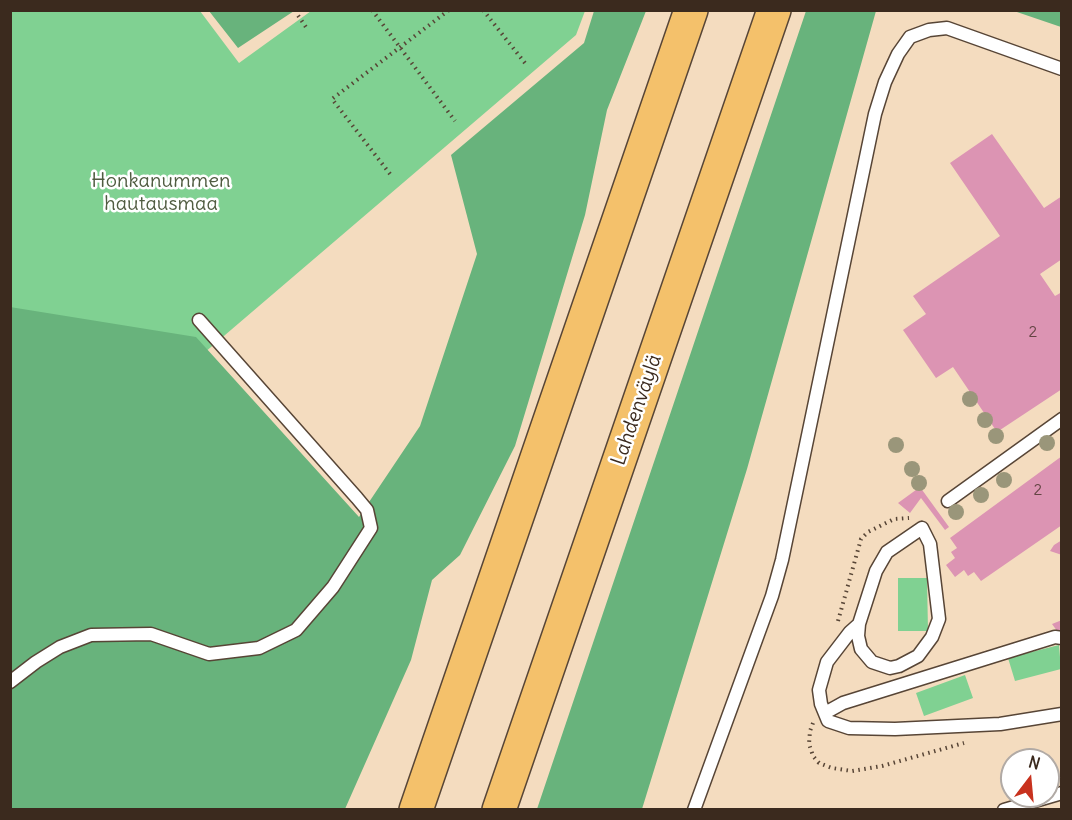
<!DOCTYPE html>
<html>
<head>
<meta charset="utf-8">
<style>
	body { margin:0 }
	#map { position:relative; width:1072px; height:820px; overflow:hidden; background:#f4dcbf; font-family:Delius,sans-serif }
	canvas { display:block }
	.frame { position:absolute; inset:0; border:12px solid #3b2a1e; pointer-events:none }
	.north { position:absolute; left:1000px; top:748px; width:60px; height:60px; box-sizing:border-box; background:#fff; border:2px solid #b1aaa5; border-radius:50%; rotate:16deg; font-size:16px; font-weight:700; line-height:24px; text-align:center; color:#3b2a1e }
	.north::after { content:''; display:block; margin:auto; width:21px; height:27px; background:#c8321e; clip-path:polygon(50% 0,100% 100%,50% 72%,0 100%) }
</style>
</head>
<body>
<div id="map">
<canvas width="1072" height="820"></canvas>
<div class="frame"></div>
<div class="north">N</div>
</div>
<script>
const ctx = document.querySelector('canvas').getContext('2d');
ctx.lineJoin = 'round';
function fill(path, color) {
  ctx.fillStyle = color;
  ctx.fill(path, 'evenodd');
}
function poly(rows) {
  const path = new Path2D();
  for (const r of rows) {
    path.moveTo(r[0], r[1]);
    for (let i = 2; i < r.length; i += 2) path.lineTo(r[i], r[i + 1]);
  }
  return path;
}
function stroke(path, color, width, dash) {
  ctx.strokeStyle = color;
  ctx.lineWidth = width;
  ctx.lineCap = dash ? 'butt' : 'round';
  ctx.setLineDash(dash || []);
  ctx.stroke(path);
}
function write(font, color, halo, rows, align = 'center') {
  ctx.font = font + ' Delius,sans-serif';
  ctx.lineWidth = 5;
  ctx.setLineDash([]);
  ctx.textBaseline = 'middle';
  ctx.strokeStyle = halo;
  ctx.fillStyle = color;
  for (const [text, x, y, turn = 0] of rows) {
    ctx.save();
    ctx.translate(x, y);
    ctx.rotate((+turn || 0) * Math.PI / 180);
    ctx.textAlign = isNaN(turn) ? turn : align;
    if (halo) ctx.strokeText(text, 0, 0);
    ctx.fillText(text, 0, 0);
    ctx.restore();
  }
}
const green = poly([
	[10,11,200,11,239,63,311,11,585,11,576,35,80,459,11,362],
	[898,578,927,578,928,631,898,631],
	[1059,645,1061,669,1015,681,1008,658],
	[965,675,973,698,924,716,916,693]
]);
const forest = poly([
	[209,11,294,11,238,48],
	[594,11,646,11,607,110,585,215,515,446,460,555,432,580,411,660,345,809,11,809,10,307,196,337,359,517,420,426,477,254,451,155,584,43],
	[806,11,876,11,747,469,642,809,537,809],
	[1014,11,1061,11,1061,27]
]);
const building = poly([
	[992,134,1044,208,1062,196,1062,259,1040,274,1055,296,1062,292,1062,389,997,432,953,367,936,378,903,330,926,314,913,296,1000,236,950,163],
	[1062,456,1062,525,981,581,974,572,968,576,964,570,955,577,946,565,955,558,951,552,957,548,950,538],
	[920,487,949,527,945,530,921,498,910,513,898,503],
	[1062,540,1062,555,1050,551,1054,545],
	[1062,620,1062,634,1060,635,1052,624]
]);
const path = poly([
	[297,10,297,14,308,30],
	[372,10,455,121],
	[483,10,525,63],
	[390,174,332,99,449,10],
	[838,621,861,539,868,532,894,519,909,518],
	[813,723,810,731,809,744,813,756,819,763,832,768,852,771,882,766,964,743]
]);
const lane = poly([
	[948,501,1062,419],
	[922,528,930,544,939,619,932,637,918,656,899,666,890,668,872,662,861,649,858,636,859,624,876,571,887,552,922,528],
	[859,624,850,632,827,662,819,690,821,704,828,721,849,728,895,729,1000,724,1062,714],
	[10,682,36,662,60,647,91,635,151,634,209,654,259,648,296,630,333,587,371,528,367,510,357,498,199,320],
	[825,713,843,703,1055,637,1062,638],
	[694,810,772,596,782,560,875,114,885,82,898,54,910,37,929,30,947,28,1062,69],
	[1004,810,1062,793]
]);
const highway = poly([
	[416,810,691,10],
	[499,810,774,10]
]);
const trees = [
	[970,399],
	[985,420],
	[996,436],
	[1047,443],
	[896,445],
	[912,469],
	[1004,480],
	[919,483],
	[981,495],
	[956,512]
];
const numberNames = [
	["2",1033,332],
	["2",1038,490]
];
const parkNames = [
	["Honkanummen",161,181],
	["hautausmaa",161,204]
];
const streetNames = [
	["Lahdenväylä",637,410,-71]
];
fill(green, '#80d192');
fill(forest, '#68b37c');
fill(building, '#dc94b3');
stroke(lane, '#574536', 15);
stroke(highway, '#574536', 36);
stroke(path, '#574536', 4, [1.5, 4.5]);
stroke(lane, '#fff', 12);
stroke(highway, '#f4c16b', 33);
ctx.fillStyle = '#9a967a';
for (const [x, y] of trees) {
  ctx.beginPath();
  ctx.arc(x, y, 8, 0, 2 * Math.PI);
  ctx.fill();
}
write('16px', '#634443', null, numberNames);
write('20px', '#505c41', '#fff', parkNames);
write('20px', '#3b2a1e', '#fff', streetNames);
</script>
</body>
</html>
